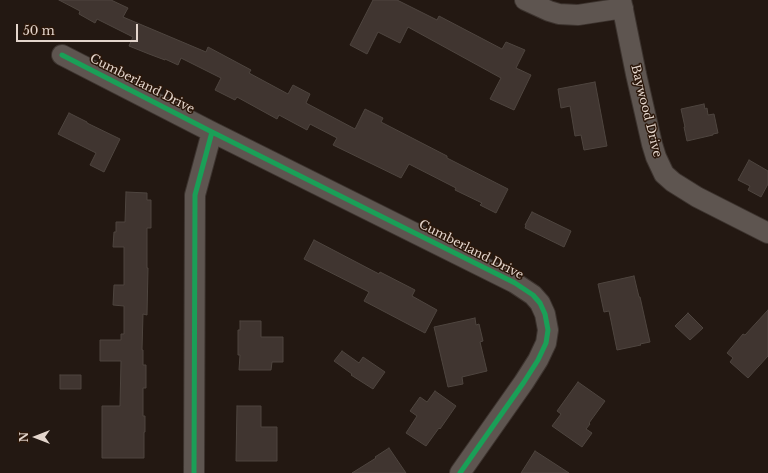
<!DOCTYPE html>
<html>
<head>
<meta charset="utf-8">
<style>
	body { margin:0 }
	#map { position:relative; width:768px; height:473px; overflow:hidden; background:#231812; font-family:"Libre Baskerville",serif }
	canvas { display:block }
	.north { position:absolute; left:16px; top:417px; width:40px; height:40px; -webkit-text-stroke:3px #2b170a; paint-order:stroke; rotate:270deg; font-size:11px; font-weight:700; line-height:16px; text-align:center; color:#e3d5cc }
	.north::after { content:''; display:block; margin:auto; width:14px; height:18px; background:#e3d5cc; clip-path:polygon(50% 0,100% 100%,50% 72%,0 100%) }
	.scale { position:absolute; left:16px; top:24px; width:122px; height:18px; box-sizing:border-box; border:2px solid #e3d5cc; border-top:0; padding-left:5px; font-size:12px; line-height:14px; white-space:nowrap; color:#e3d5cc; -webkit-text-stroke:3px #2b170a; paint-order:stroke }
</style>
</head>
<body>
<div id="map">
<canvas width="768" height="473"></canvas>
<div class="north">N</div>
<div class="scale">50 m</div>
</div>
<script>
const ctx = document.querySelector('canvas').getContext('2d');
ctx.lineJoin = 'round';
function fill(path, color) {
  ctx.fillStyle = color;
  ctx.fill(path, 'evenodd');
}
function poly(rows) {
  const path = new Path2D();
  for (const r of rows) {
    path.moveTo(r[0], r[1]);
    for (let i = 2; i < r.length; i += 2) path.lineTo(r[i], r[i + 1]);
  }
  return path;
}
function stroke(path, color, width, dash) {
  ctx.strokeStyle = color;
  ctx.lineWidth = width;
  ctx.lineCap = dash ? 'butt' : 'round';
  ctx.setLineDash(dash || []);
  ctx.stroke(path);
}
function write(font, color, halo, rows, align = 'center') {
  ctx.font = font + ' "Libre Baskerville",serif';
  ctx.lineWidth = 3;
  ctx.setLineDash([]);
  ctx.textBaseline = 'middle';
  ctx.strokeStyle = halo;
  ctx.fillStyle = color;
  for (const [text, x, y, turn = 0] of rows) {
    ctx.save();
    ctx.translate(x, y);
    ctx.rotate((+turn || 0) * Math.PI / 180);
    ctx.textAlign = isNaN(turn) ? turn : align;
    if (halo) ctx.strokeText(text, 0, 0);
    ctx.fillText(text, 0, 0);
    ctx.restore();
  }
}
const building = poly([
	[59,0,111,0,128,8,123,17,206,52,208,47,251,70,249,73,288,94,293,85,310,94,306,103,355,129,365,109,383,118,381,122,447,156,447,158,508,189,496,213,480,205,482,203,455,190,456,188,409,164,401,178,333,145,337,138,310,124,307,130,279,115,277,119,237,97,235,100,215,90,221,78,181,58,178,65,165,59,165,60,149,54,129,46,133,37,97,19,95,23,79,14,80,11,59,0],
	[373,0,397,0,437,20,439,16,502,49,506,42,525,50,516,68,531,75,514,110,490,99,501,78,408,27,400,43,378,32,367,54,350,45,373,0],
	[595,82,607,146,584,150,581,135,575,136,570,106,561,108,558,89,595,82],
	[704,104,705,109,707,108,708,115,714,114,718,133,713,134,713,135,687,141,684,127,685,127,681,109,704,104],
	[69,113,87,122,87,123,120,139,104,172,90,165,96,153,58,134,69,113],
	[749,160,768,171,768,184,761,197,748,190,750,186,738,180,749,160],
	[126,192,147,193,147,200,151,200,151,228,147,228,147,268,148,268,147,315,143,314,142,350,143,350,143,365,146,365,146,388,143,388,143,416,145,416,145,432,144,432,144,458,102,458,102,406,120,406,121,361,100,361,100,340,121,340,121,334,124,334,124,306,113,305,114,285,124,285,124,247,113,247,114,232,116,232,116,222,125,222,126,192],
	[532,212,571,231,564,247,525,228,526,225,525,225,532,212],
	[314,240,379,274,380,272,415,290,412,296,437,310,425,333,364,301,369,292,304,259,314,240],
	[634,276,639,297,640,297,650,342,640,344,641,345,617,350,609,311,604,312,598,284,634,276],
	[768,310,768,356,748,378,730,362,733,358,727,353,743,334,745,335,768,310],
	[688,313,703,328,690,340,675,326,688,313],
	[475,318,476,325,479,324,483,341,480,342,487,371,462,377,463,384,448,387,434,327,475,318],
	[240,321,261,321,261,337,283,337,283,362,272,362,271,370,239,370,240,355,238,355,238,330,240,330,240,321],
	[342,351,359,363,363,357,385,372,373,389,351,375,352,374,334,361,342,351],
	[60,375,81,375,81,389,60,389,60,375],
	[578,382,605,401,589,423,590,424,586,429,592,433,582,447,552,426,561,414,557,411,578,382],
	[435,391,456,406,440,429,439,428,426,446,406,433,417,416,410,411,420,397,427,402,435,391],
	[237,406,261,406,261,427,277,427,277,461,236,461,237,406],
	[389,448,406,473,352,473,376,458,375,457,389,448],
	[535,451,569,473,521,473,535,451]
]);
const minor = poly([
	[525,0,549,11,559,14,578,15,623,8],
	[621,0,636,74,652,144,656,157,664,174,673,182,697,197,768,233],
	[62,55,212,132,515,283,533,295,540,303,545,314,548,330,546,343,538,360,524,382,460,473],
	[194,473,195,195,212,132]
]);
const cycleway = poly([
	[62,55,212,132,515,283,533,295,540,303,545,314,548,330,546,343,538,360,524,382,460,473],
	[194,473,195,195,212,132]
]);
const streetNames = [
	["Cumberland Drive",142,84,27],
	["Baywood Drive",646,111,76],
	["Cumberland Drive",471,250,27]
];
fill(building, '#403530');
stroke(building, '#4e453f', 1);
stroke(minor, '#3c332e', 22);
stroke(minor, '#5e5550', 20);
stroke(cycleway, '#1a9f57', 5);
write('12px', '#e3d5cc', '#2b170a', streetNames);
</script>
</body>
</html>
